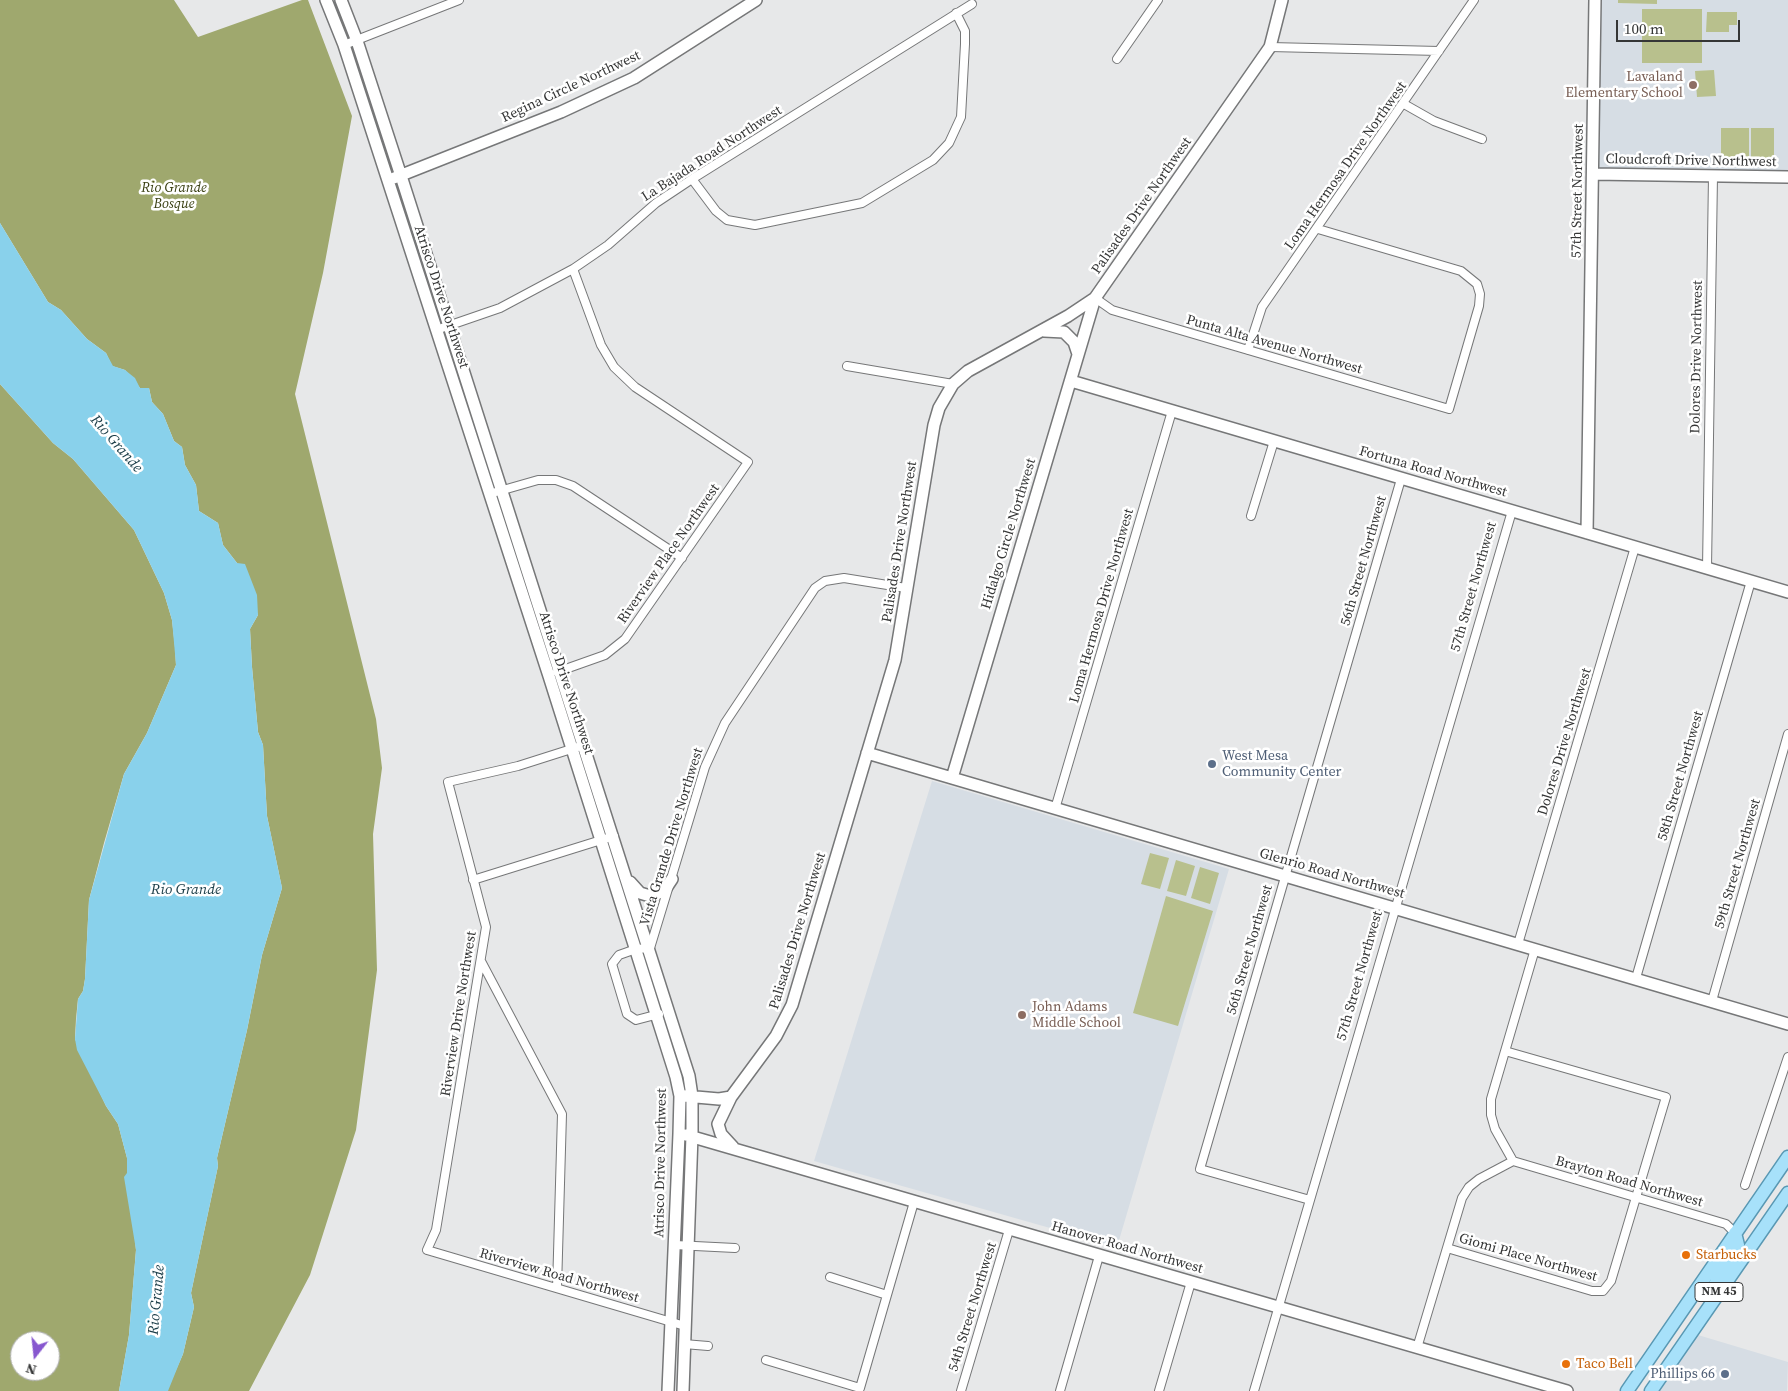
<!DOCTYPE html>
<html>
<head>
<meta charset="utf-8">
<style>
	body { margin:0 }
	#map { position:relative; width:1788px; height:1391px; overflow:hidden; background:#e7e8e9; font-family:"Source Serif 4",serif }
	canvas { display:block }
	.north { position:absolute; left:10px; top:1331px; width:50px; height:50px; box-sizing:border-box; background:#fff; border:1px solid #aeafaf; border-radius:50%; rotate:196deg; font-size:14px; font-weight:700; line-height:20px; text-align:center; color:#353636 }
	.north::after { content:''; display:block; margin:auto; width:18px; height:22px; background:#8757cf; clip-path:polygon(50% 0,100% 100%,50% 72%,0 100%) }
	.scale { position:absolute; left:1616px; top:20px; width:124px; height:22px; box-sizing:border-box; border:2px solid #353636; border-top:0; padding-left:6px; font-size:15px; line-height:18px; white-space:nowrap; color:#353636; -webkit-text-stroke:4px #fff; paint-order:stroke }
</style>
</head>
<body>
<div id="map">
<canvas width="1788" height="1391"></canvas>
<div class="north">N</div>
<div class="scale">100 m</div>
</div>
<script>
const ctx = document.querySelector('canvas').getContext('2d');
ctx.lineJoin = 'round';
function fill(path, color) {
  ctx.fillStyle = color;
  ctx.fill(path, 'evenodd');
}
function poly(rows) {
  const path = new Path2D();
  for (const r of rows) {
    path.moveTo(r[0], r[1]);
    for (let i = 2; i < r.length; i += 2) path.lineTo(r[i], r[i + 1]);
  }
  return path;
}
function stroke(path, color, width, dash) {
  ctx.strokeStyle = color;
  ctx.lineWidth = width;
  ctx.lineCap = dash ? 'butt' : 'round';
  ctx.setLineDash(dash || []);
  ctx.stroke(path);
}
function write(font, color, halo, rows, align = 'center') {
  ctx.font = font + ' "Source Serif 4",serif';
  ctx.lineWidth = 5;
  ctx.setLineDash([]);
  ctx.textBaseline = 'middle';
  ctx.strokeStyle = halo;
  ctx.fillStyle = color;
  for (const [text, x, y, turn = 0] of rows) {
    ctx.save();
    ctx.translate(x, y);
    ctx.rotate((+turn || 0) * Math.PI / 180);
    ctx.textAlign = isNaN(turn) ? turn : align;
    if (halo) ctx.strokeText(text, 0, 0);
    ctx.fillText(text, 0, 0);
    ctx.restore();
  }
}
const built = poly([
	[1600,0,1788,0,1788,172,1598,169],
	[932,781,1229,869,1117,1247,814,1161],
	[1698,1335,1788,1362,1787,1391,1660,1391]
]);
const green = poly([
	[1618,0,1657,0,1657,4,1618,3],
	[1642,9,1702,9,1702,63,1642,63],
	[1707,12,1737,12,1737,25,1729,25,1729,32,1706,32],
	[1714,70,1716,96,1697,97,1695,71],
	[1721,128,1749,128,1749,163,1721,163],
	[1751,128,1774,128,1774,158,1751,158],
	[1150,853,1169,858,1160,889,1141,884],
	[1176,860,1195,866,1186,896,1167,891],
	[1200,867,1219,873,1210,904,1191,898],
	[1166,896,1213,911,1178,1026,1133,1013]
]);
const forest = poly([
	[0,0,174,0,198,37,302,0,308,0,352,116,323,273,295,394,376,719,382,768,373,834,377,970,356,1130,310,1275,249,1391,168,1391,168,1388,183,1354,194,1307,191,1293,218,1166,217,1158,247,1030,262,955,282,888,267,816,263,745,258,732,252,667,250,629,258,615,237,563,223,545,218,523,199,511,196,485,185,465,182,447,174,441,163,414,152,402,149,388,140,388,125,370,112,366,106,353,87,339,61,310,48,302,0,223],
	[0,384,53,443,73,459,134,530,164,593,172,620,175,647,176,665,147,733,124,774,104,843,89,900,85,979,83,991,78,999,76,1019,75,1039,106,1106,118,1124,127,1158,136,1250,129,1335,119,1391,0,1391],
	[20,1341,50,1341,50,1371,20,1371]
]);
const water = poly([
	[0,223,48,302,61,310,87,339,106,353,113,366,125,370,135,378,140,388,149,388,152,402,163,414,174,441,182,447,185,465,196,485,199,511,218,523,223,545,237,563,245,564,257,595,258,615,250,629,252,667,258,732,263,745,267,816,282,888,262,955,247,1030,217,1158,218,1166,191,1293,194,1307,183,1354,168,1391,119,1391,129,1335,136,1250,124,1177,127,1173,127,1158,118,1124,106,1106,77,1050,75,1039,78,999,83,991,85,979,89,900,124,774,147,733,176,665,172,620,164,593,134,530,73,459,53,443,0,384]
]);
const street = poly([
	[344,45,459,0],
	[1270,47,1439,51],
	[1117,59,1158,0],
	[1404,104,1434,121,1482,139],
	[692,179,716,211,727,220,755,225,862,203,933,160,949,143,961,117,965,44,965,31,956,13],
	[1095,298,1112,310,1449,409,1479,306,1480,294,1477,284,1461,271,1318,229],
	[436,330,500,308,573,269,608,245,656,203,692,179,972,4],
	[1248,350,1262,307,1474,0],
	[847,366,953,384],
	[489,494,538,480,556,480,573,486,682,558],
	[1251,516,1274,441],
	[1707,568,1713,176],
	[557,672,605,655,625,639,748,462,635,387,614,367,601,345,573,269],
	[584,745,518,766,448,782,486,927,436,1230,427,1250,685,1326],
	[1055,809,1172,411],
	[473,880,614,836],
	[1518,944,1635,547],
	[481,961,562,1114,557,1288],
	[1636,978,1751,581],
	[1712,1001,1788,734],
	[659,1014,636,1020,627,1014,612,964,619,955,636,949,650,948,705,767,725,723,815,588,825,581,844,578,906,588],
	[1513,1161,1726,1224,1735,1233],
	[1513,1161,1495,1129,1491,1115,1491,1099,1535,949],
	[1745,1185,1788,1057],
	[1310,1200,1200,1169,1401,479],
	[675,1245,735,1248],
	[1447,1248,1592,1291,1603,1291,1611,1281,1666,1097,1505,1051],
	[830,1277,887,1295],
	[684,1344,708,1346],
	[1417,1348,1462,1198,1469,1187,1479,1179,1513,1161],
	[766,1360,860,1388,914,1202],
	[961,1391,1009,1230],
	[1060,1391,1099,1256],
	[1159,1391,1191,1282],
	[1254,1391,1512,511]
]);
const secondary = poly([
	[326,0,344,45,549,676,676,1077,680,1096,679,1134,668,1391],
	[341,0,357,41,401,176,689,1076,692,1096,692,1135,683,1391],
	[1593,174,1788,177],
	[394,178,561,112,634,78,756,0],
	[1044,331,1064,332,1074,342,1078,354],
	[1071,381,1788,592],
	[1587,533,1595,0],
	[867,753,1788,1024],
	[952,778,1095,298],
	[630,882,640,893,650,896,664,891,672,879],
	[685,1096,719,1099,731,1097],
	[686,1135,1567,1391],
	[733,1147,721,1134,718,1124,731,1097,776,1036,792,1005,895,660,934,425,939,408,953,384,968,371,1068,316,1095,298,1270,47,1282,0]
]);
const primary = poly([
	[1713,1288,1738,1245,1735,1233],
	[1627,1391,1788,1157],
	[1651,1391,1788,1193]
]);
const markers = [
	[1693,85,5,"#8d6e63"],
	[1212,764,5,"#5c6f8a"],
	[1022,1015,5,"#8d6e63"],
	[1686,1255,5,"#e8710a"],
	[1566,1364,5,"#e8710a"],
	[1725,1374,5,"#5c6f8a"]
];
const shields = [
	[1719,1292,48]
];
const shieldNames = [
	["NM 45",1719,1292]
];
const educationNames = [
	["Lavaland",1683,77],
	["Elementary School",1683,93],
	["John Adams",1032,1007,"left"],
	["Middle School",1032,1023,"left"]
];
const streetNames = [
	["Regina Circle Northwest",571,87,-25],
	["La Bajada Road Northwest",712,154,-33],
	["Cloudcroft Drive Northwest",1691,161,1],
	["Loma Hermosa Drive Northwest",1346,166,-55],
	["57th Street Northwest",1578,191,-89],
	["Palisades Drive Northwest",1142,206,-55],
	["Atrisco Drive Northwest",441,297,72],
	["Punta Alta Avenue Northwest",1274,345,16],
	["Dolores Drive Northwest",1697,357,-89],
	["Fortuna Road Northwest",1433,472,16],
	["Hidalgo Circle Northwest",1009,534,-73],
	["Palisades Drive Northwest",900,542,-81],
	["Riverview Place Northwest",669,554,-55],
	["56th Street Northwest",1364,561,-74],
	["57th Street Northwest",1474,587,-74],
	["Loma Hermosa Drive Northwest",1102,606,-74],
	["Atrisco Drive Northwest",566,683,72],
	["Dolores Drive Northwest",1565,742,-73],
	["58th Street Northwest",1681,776,-74],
	["Vista Grande Drive Northwest",672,837,-73],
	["59th Street Northwest",1738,864,-74],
	["Glenrio Road Northwest",1332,874,16],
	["Palisades Drive Northwest",798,931,-73],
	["56th Street Northwest",1250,950,-74],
	["57th Street Northwest",1360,976,-74],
	["Riverview Drive Northwest",459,1014,-81],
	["Atrisco Drive Northwest",661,1163,-89],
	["Brayton Road Northwest",1629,1182,16],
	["Hanover Road Northwest",1127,1248,16],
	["Giomi Place Northwest",1528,1258,16],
	["Riverview Road Northwest",559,1276,16],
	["54th Street Northwest",973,1307,-73]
];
const parkNames = [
	["Rio Grande",174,188],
	["Bosque",174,204]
];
const serviceNames = [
	["West Mesa",1222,756],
	["Community Center",1222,772],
	["Phillips 66",1715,1374,"right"]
];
const foodNames = [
	["Starbucks",1696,1255],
	["Taco Bell",1576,1364]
];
const waterNames = [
	["Rio Grande",116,444,49],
	["Rio Grande",186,890],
	["Rio Grande",157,1300,-85]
];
fill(built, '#d6dde4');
fill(green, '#b8c08d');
fill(forest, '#9fa86e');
fill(water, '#89d1eb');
stroke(street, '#767778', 10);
stroke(secondary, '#767778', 14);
stroke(primary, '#5998b3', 15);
stroke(street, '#fff', 8);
stroke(secondary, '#fff', 11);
stroke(primary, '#a7e1fa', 12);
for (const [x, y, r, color] of markers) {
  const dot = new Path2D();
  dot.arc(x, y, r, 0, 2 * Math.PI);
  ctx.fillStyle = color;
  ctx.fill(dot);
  stroke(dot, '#fff', 2);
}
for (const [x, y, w] of shields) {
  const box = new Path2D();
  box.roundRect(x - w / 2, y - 9.5, w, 19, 4);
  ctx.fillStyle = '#fff';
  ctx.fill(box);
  stroke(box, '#353636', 1);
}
write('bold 12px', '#353636', null, shieldNames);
write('14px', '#785e54', '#fff', educationNames, 'right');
write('14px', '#353636', '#fff', streetNames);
write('italic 14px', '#3a4013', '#fff', parkNames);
write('14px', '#4e5e75', '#fff', serviceNames, 'left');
write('14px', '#c56008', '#fff', foodNames, 'left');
write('italic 15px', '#1b3d48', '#fff', waterNames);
</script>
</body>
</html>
